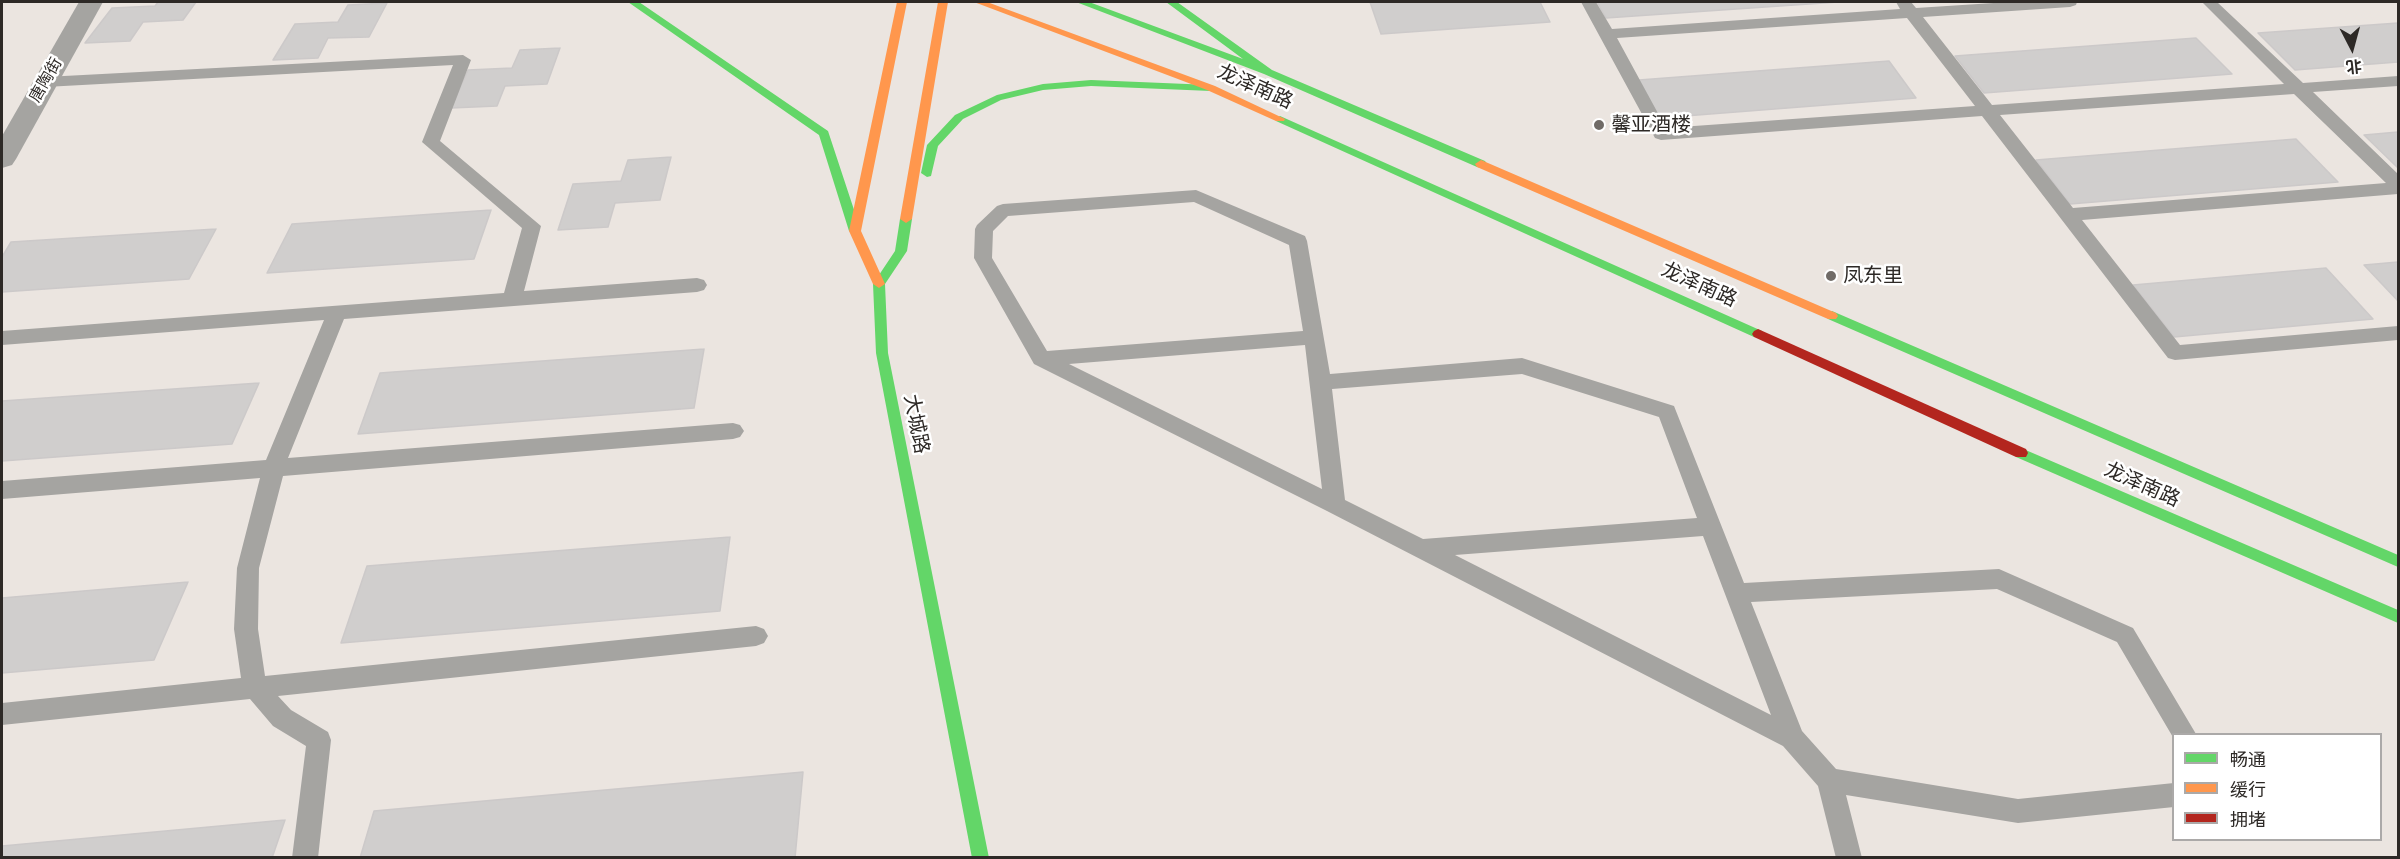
<!DOCTYPE html>
<html>
<head>
<meta charset="utf-8">
<style>
	body { margin:0 }
	#map { position:relative; width:2400px; height:859px; overflow:hidden; background:#ebe5e0; font-family:Montserrat,"Noto Sans SC",sans-serif }
	canvas { display:block }
	.frame { position:absolute; inset:0; border:3px solid #2d2926; pointer-events:none }
	.legend { position:absolute; left:2172px; top:733px; width:210px; height:108px; box-sizing:border-box; background:#fff; border:2px solid #aba9a8; margin:0; padding:8px 10px; list-style:none; font-size:18px; color:#2d2926 }
	.legend li { display:flex; align-items:center; gap:12px; height:30px }
	.legend b { width:30px; border:2px solid #aba9a8 }
	.north { position:absolute; left:2322px; top:18px; width:60px; height:60px; -webkit-text-stroke:4px #fff; paint-order:stroke; rotate:174deg; font-size:16px; font-weight:700; line-height:24px; text-align:center; color:#2d2926 }
	.north::after { content:''; display:block; margin:auto; width:21px; height:27px; background:#2d2926; clip-path:polygon(50% 0,100% 100%,50% 72%,0 100%) }
</style>
</head>
<body>
<div id="map">
<canvas width="2400" height="859"></canvas>
<div class="frame"></div>
<ul class="legend">
<li><b style="height:8px;background:#63d668"></b>畅通</li>
<li><b style="height:8px;background:#ff974d"></b>缓行</li>
<li><b style="height:8px;background:#b3261e"></b>拥堵</li>
</ul>
<div class="north">北</div>
</div>
<script>
const ctx = document.querySelector('canvas').getContext('2d');
ctx.lineJoin = 'round';
function fill(path, color) {
  ctx.fillStyle = color;
  ctx.fill(path, 'evenodd');
}
function poly(rows) {
  const path = new Path2D();
  for (const r of rows) {
    path.moveTo(r[0], r[1]);
    for (let i = 2; i < r.length; i += 2) path.lineTo(r[i], r[i + 1]);
  }
  return path;
}
function stroke(path, color, width, dash) {
  ctx.strokeStyle = color;
  ctx.lineWidth = width;
  ctx.lineCap = dash ? 'butt' : 'round';
  ctx.setLineDash(dash || []);
  ctx.stroke(path);
}
function write(font, color, halo, rows, align = 'center') {
  ctx.font = font + ' Montserrat,"Noto Sans SC",sans-serif';
  ctx.lineWidth = 5;
  ctx.setLineDash([]);
  ctx.textBaseline = 'middle';
  ctx.strokeStyle = halo;
  ctx.fillStyle = color;
  for (const [text, x, y, turn = 0] of rows) {
    ctx.save();
    ctx.translate(x, y);
    ctx.rotate((+turn || 0) * Math.PI / 180);
    ctx.textAlign = isNaN(turn) ? turn : align;
    if (halo) ctx.strokeText(text, 0, 0);
    ctx.fillText(text, 0, 0);
    ctx.restore();
  }
}
const building = poly([
	[158,2,196,2,183,20,143,22,130,41,85,43,112,8,155,6,158,2],
	[1370,2,1540,2,1550,22,1381,34,1370,2],
	[1597,2,1838,2,1606,18,1597,2],
	[387,3,369,37,328,38,318,58,273,60,295,24,338,22,348,5,387,3],
	[2398,23,2398,62,2295,70,2258,33,2398,23],
	[2196,38,2232,74,1984,93,1955,56,2196,38],
	[560,48,547,84,505,86,497,106,451,108,468,70,512,68,520,50,560,48],
	[1889,61,1916,98,1659,118,1639,80,1889,61],
	[2398,132,2398,168,2364,135,2398,132],
	[2296,139,2338,182,2070,204,2036,160,2296,139],
	[671,157,660,200,615,203,608,227,558,230,573,184,621,181,628,160,671,157],
	[491,210,474,259,267,273,292,224,491,210],
	[216,229,189,279,2,292,2,257,11,242,216,229],
	[2398,262,2398,301,2364,265,2398,262],
	[2326,268,2373,319,2174,337,2133,285,2326,268],
	[704,349,694,408,358,434,380,373,704,349],
	[259,383,232,444,2,461,2,401,259,383],
	[730,537,720,611,341,643,367,566,730,537],
	[188,582,154,660,2,673,2,598,188,582],
	[803,772,795,858,360,858,374,811,803,772],
	[285,820,272,858,2,858,2,846,285,820]
]);
const lane = poly([
	[1581,2,1596,2,1612,29,1900,9,1896,2,1911,2,1916,8,2009,2,2077,2,2076,5,2070,7,1923,17,1992,105,2284,84,2202,2,2217,2,2303,83,2398,76,2398,86,2313,92,2398,174,2398,194,2082,220,2180,345,2398,326,2398,340,2175,360,2168,358,1982,116,1661,140,1655,138,1581,2],
	[1907,18,1975,106,1666,128,1617,38,1907,18],
	[2294,94,2386,183,2073,208,2000,115,2294,94],
	[463,55,471,60,440,141,541,226,524,291,697,278,704,280,707,285,704,290,697,292,344,319,288,458,733,423,740,425,744,431,740,437,733,439,283,476,259,568,258,629,265,676,756,626,764,629,768,636,764,643,756,646,278,696,291,710,328,732,331,740,318,858,292,858,306,746,273,726,250,699,2,725,2,703,241,678,234,629,237,568,260,478,2,499,2,481,266,460,324,320,2,345,2,331,504,293,522,228,422,142,453,65,45,87,37,82,45,77,463,55],
	[1196,190,1305,236,1307,241,1330,374,1522,358,1674,406,1744,583,1999,569,2133,628,2196,734,2174,734,2174,739,2117,642,1997,589,1751,602,1802,731,1836,769,2018,799,2174,783,2174,807,2018,823,1846,795,1862,858,1836,858,1818,786,1783,746,1327,511,1034,364,974,258,975,229,977,225,997,206,1003,204,1196,190],
	[1194,202,1289,245,1303,331,1047,351,992,258,993,231,1008,216,1194,202],
	[1305,345,1322,489,1069,364,1305,345],
	[1522,374,1659,417,1697,518,1423,539,1345,500,1332,389,1522,374],
	[1703,536,1771,715,1455,555,1703,536]
]);
const street = poly([
	[79,2,103,2,16,159,12,165,2,168,2,136,79,2]
]);
const fast = poly([
	[628,2,639,2,828,131,861,231,859,234,855,235,849,231,819,135,628,2],
	[1076,2,1089,2,1243,59,1166,2,1177,2,1272,70,1485,161,1487,164,1481,168,1477,167,1264,74,1076,2],
	[1091,80,1211,85,1216,88,1211,91,1091,86,1043,90,1001,100,963,119,938,146,931,176,927,177,921,173,927,145,955,115,997,95,1043,84,1091,80],
	[1280,116,1762,331,1764,334,1762,337,1754,337,1276,121,1275,119,1280,116],
	[906,215,912,219,907,251,885,284,888,353,989,858,972,858,876,353,873,284,895,251,900,219,906,215],
	[1832,311,2398,555,2398,567,1828,319,1826,316,1832,311],
	[2021,448,2398,610,2398,623,2016,457,2014,453,2016,449,2021,448]
]);
const slow = poly([
	[897,2,907,2,861,231,885,284,879,288,873,284,849,231,897,2],
	[938,2,948,2,912,219,906,223,900,219,938,2],
	[974,2,987,2,1215,86,1285,119,1284,121,1276,121,1207,90,974,2],
	[1481,160,1836,313,1838,316,1836,319,1828,319,1477,167,1475,164,1481,160]
]);
const jam = poly([
	[1758,329,2026,449,2028,453,2026,457,2016,457,1754,337,1752,334,1754,331,1758,329]
]);
const markers = [
	[1599,125,6,"#706b67"],
	[1831,276,6,"#706b67"]
];
const farStreetnames = [
	["唐陶街",46,80,-60]
];
const streetNames = [
	["龙泽南路",1255,87,24],
	["龙泽南路",1699,285,24],
	["大城路",916,424,79],
	["龙泽南路",2142,485,24]
];
const poiNames = [
	["馨亚酒楼",1611,125],
	["凤东里",1843,276]
];
fill(building, '#d0cecd');
stroke(building, '#ccc9c9', 1.5);
fill(lane, '#a5a4a1');
fill(street, '#a5a4a1');
fill(fast, '#63d668');
fill(slow, '#ff974d');
fill(jam, '#b3261e');
for (const [x, y, r, color] of markers) {
  const dot = new Path2D();
  dot.arc(x, y, r, 0, 2 * Math.PI);
  ctx.fillStyle = color;
  ctx.fill(dot);
  stroke(dot, '#fff', 2);
}
write('16px', '#2d2926', '#fff', farStreetnames);
write('20px', '#2d2926', '#fff', streetNames);
write('20px', '#2d2926', '#fff', poiNames, 'left');
</script>
</body>
</html>
